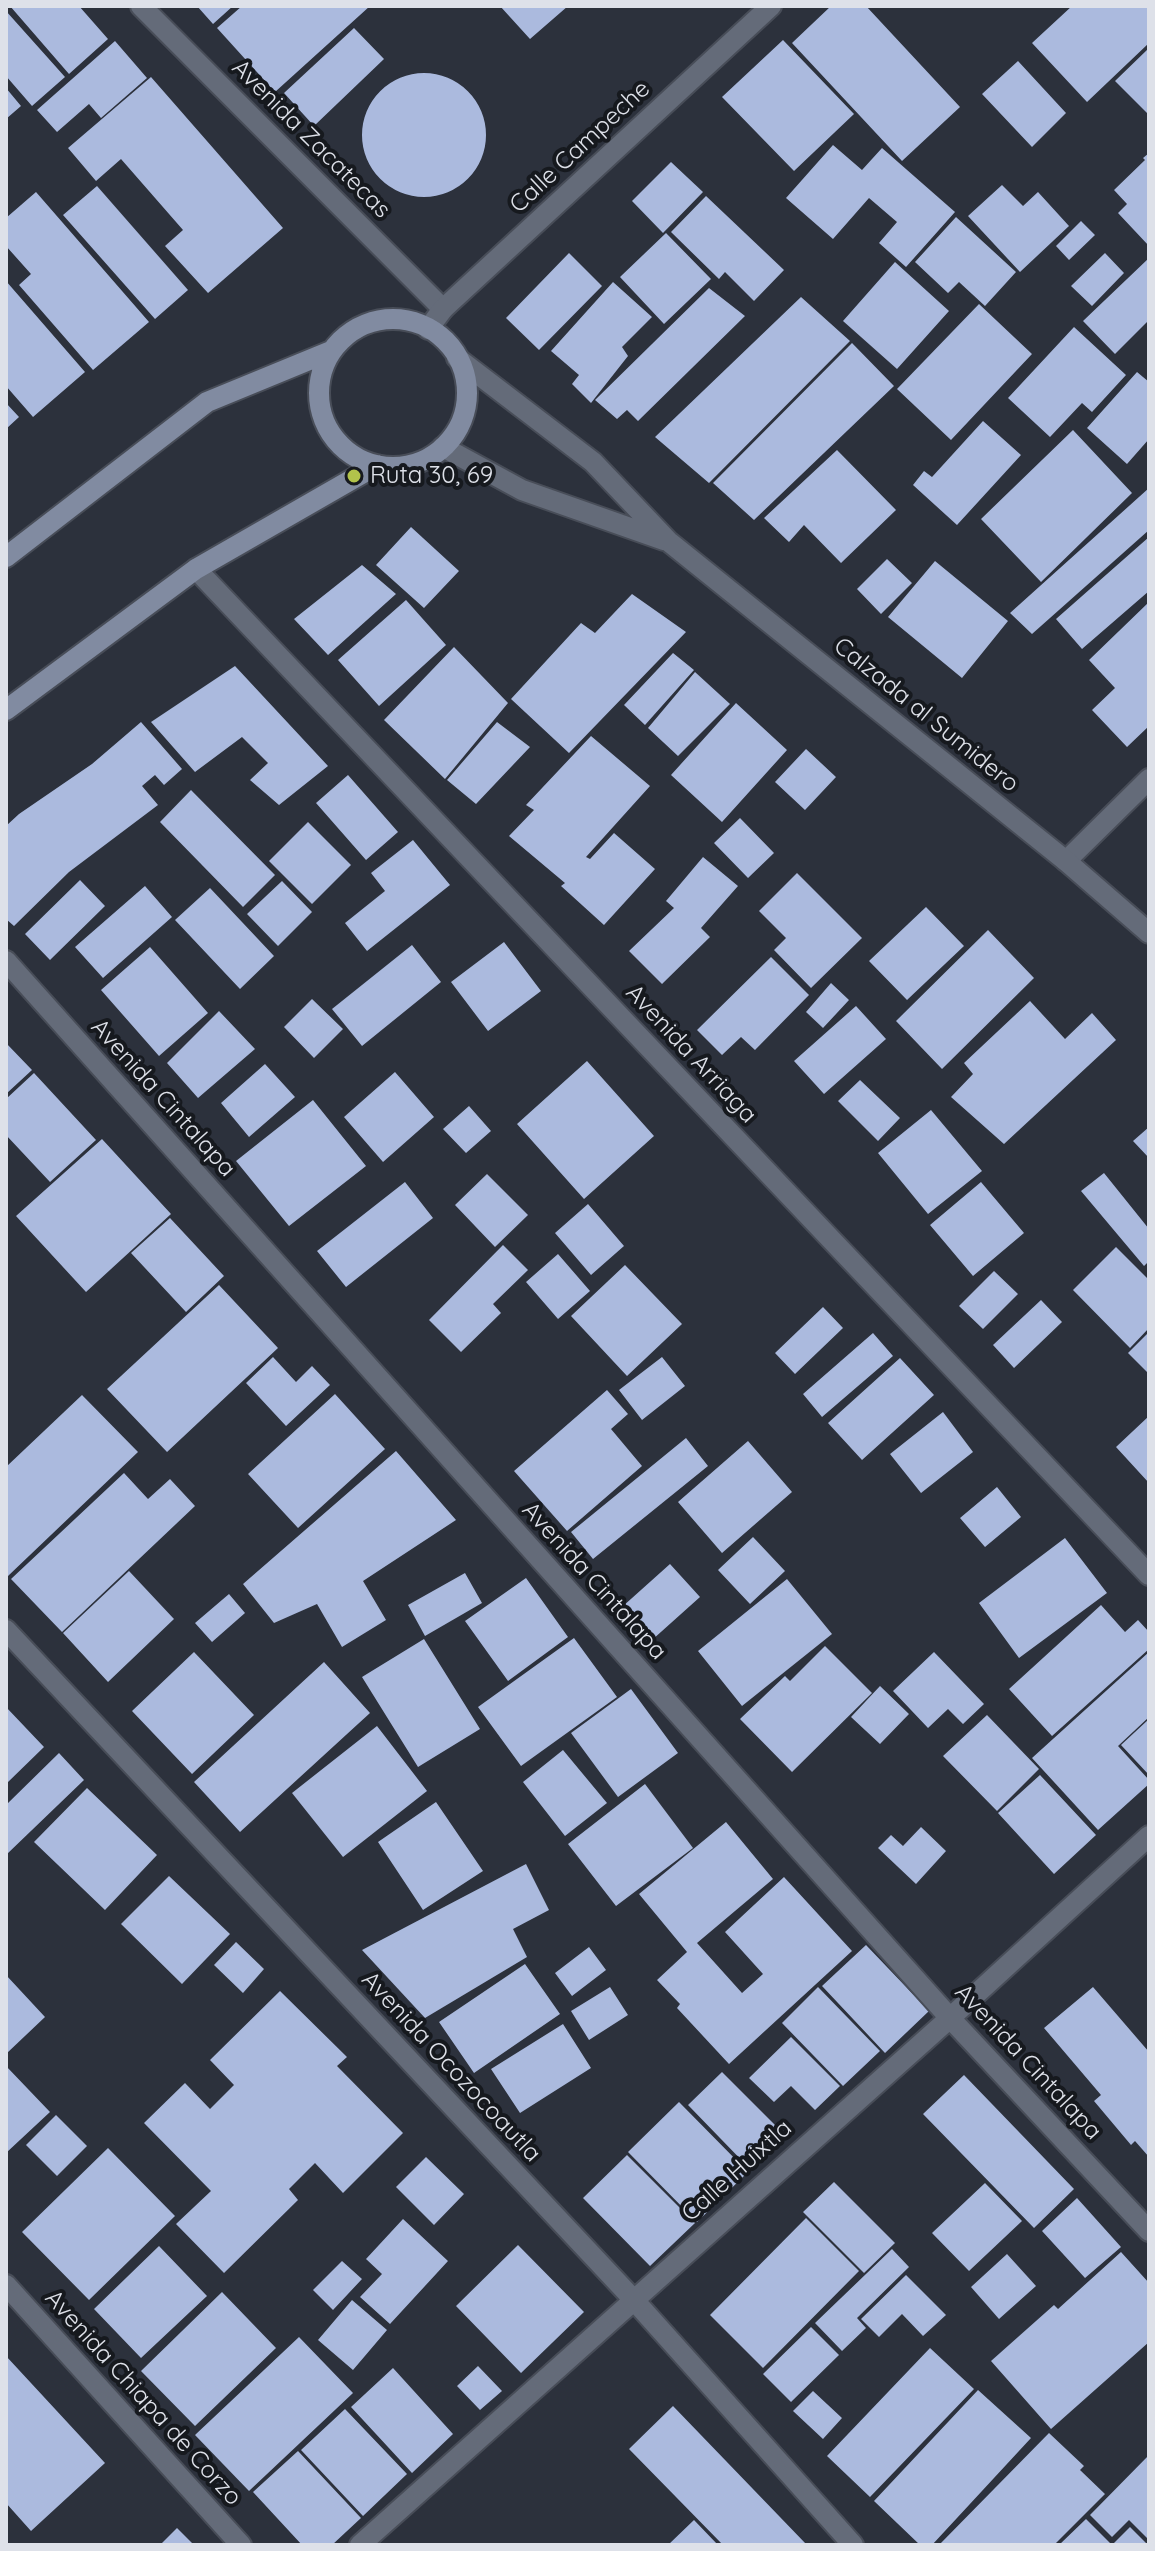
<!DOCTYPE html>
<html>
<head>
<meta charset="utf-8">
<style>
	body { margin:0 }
	#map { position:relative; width:1155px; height:2551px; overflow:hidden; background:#2c313c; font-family:Quicksand,sans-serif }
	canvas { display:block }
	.frame { position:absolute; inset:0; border:8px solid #dee1e9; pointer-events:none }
</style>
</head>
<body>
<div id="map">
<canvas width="1155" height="2551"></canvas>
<div class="frame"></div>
</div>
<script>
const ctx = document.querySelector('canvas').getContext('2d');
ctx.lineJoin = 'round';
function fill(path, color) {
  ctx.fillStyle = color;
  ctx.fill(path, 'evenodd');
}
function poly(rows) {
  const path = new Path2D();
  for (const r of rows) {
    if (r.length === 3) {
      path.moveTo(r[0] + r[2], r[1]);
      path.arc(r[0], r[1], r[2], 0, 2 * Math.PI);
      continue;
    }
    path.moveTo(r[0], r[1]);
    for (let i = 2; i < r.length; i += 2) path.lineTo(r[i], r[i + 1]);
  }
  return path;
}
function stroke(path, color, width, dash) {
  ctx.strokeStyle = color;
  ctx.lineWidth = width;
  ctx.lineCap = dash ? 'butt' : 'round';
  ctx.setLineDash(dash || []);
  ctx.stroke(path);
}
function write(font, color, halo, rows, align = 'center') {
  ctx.font = font + ' Quicksand,sans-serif';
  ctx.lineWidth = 8;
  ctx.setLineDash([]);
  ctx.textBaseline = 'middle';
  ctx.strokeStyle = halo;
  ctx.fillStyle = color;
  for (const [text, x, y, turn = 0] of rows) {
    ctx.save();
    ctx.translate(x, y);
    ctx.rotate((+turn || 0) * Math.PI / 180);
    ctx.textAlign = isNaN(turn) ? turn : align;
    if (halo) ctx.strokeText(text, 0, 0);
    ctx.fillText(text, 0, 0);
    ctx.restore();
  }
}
const building = poly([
	[10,6,79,6,108,39,69,74],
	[197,6,233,6,213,24],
	[242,6,370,6,275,92,217,28],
	[500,6,568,6,530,39],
	[831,6,866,6,960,107,902,161,792,43],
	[1072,6,1149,6,1149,43,1087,102,1032,43],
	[6,11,65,77,32,106,6,76],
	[354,28,384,59,314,126,284,93],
	[783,40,854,114,794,171,722,97],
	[115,41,147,78,101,118,89,104,57,132,37,110],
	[1149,48,1149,115,1115,81],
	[1018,61,1066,113,1032,147,982,94],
	[424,135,62],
	[151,77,283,228,208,293,165,246,183,230,121,159,96,181,68,148],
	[6,88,21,106,6,119],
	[833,145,862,170,882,148,955,212,906,267,879,243,897,222,869,198,833,239,786,198],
	[1149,153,1149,246,1118,213,1127,204,1114,190,1145,160,1143,158],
	[671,162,703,192,663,233,632,201],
	[1002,185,1023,206,1038,192,1069,226,1020,272,968,216],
	[97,186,188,290,155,319,63,215],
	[36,192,149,322,93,370,19,285,31,274,6,246,6,218],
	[706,196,784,270,754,301,725,272,719,279,671,232],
	[956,217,1016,272,985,306,959,282,948,293,915,262],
	[1081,221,1095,235,1069,260,1056,246],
	[666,233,711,279,664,324,620,277],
	[569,253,602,286,539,350,506,318],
	[1105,253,1124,273,1092,306,1071,286],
	[1149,258,1149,320,1115,354,1083,321],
	[895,262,949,311,897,369,843,321],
	[6,281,85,372,33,417,6,386],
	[613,282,652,317,622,347,628,356,591,403,572,384,579,375,551,351],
	[709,288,745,316,638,421,627,410,617,419,595,400],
	[801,297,850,341,709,483,655,437],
	[979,304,1032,354,951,440,897,389],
	[1074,327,1126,375,1092,412,1082,403,1050,437,1008,398],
	[852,343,894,386,754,520,713,483],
	[1137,372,1149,382,1149,439,1127,464,1087,428],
	[6,403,19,417,6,429],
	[983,421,1021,455,957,525,913,485,924,471,932,477],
	[1073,430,1132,493,1041,582,981,519],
	[837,450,896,510,841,563,804,525,789,542,764,518],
	[1149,488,1149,530,1032,634,1010,613],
	[411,527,459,571,424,608,376,565],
	[1149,537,1149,591,1082,649,1056,619],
	[887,559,912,583,881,614,857,589],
	[935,561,1008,621,962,678,888,617],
	[362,565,396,594,328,655,294,619],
	[632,594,686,632,569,753,511,699,581,623,595,633],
	[406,600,446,645,379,706,338,660],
	[1149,602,1149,726,1127,747,1092,710,1115,688,1089,660],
	[454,647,508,703,445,779,384,720],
	[673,653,694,670,645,725,624,705],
	[235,666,328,766,279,805,250,780,268,763,242,737,195,772,151,722],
	[695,672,730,704,678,756,648,728],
	[736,703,787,750,722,822,671,775],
	[141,722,182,769,164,785,155,775,142,786,158,805,69,872,14,926,6,919,6,826,19,814,92,764],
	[497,722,530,747,476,804,447,780],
	[591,736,650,786,586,857,590,859,614,833,655,869,604,925,561,886,565,883,509,836,534,810,526,805],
	[806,749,836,777,805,810,775,782],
	[348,775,398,832,366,860,316,803],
	[191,790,275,875,243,907,160,822],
	[740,818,774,853,748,878,714,843],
	[308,822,351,865,312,904,269,861],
	[413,840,450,885,367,951,345,923,385,891,371,873],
	[703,857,738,886,701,928,710,937,662,984,629,951,674,908,666,901],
	[797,873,862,938,811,988,774,950,786,938,759,911],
	[80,880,105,906,50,960,25,934],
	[282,881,312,912,278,946,247,914],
	[145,886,172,917,103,978,75,947],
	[210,888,274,956,240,989,175,920],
	[926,907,964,946,907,1000,869,961],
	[988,930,1034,978,942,1069,896,1021],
	[504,942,541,991,488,1031,451,982],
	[412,945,441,982,362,1046,332,1009],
	[150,947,208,1013,159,1056,101,990],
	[771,957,809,995,755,1050,741,1037,722,1055,697,1030],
	[831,983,849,1000,823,1028,806,1012],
	[312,999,343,1029,314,1058,284,1027],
	[1030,1001,1065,1039,1092,1013,1116,1040,1004,1144,951,1097,973,1074,964,1063],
	[856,1006,886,1039,824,1094,794,1061],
	[219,1011,255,1049,198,1098,167,1063],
	[6,1043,32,1070,6,1094],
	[587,1061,654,1136,584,1199,517,1124],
	[265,1064,295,1097,249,1137,221,1103],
	[395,1072,434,1117,383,1162,344,1117],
	[34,1073,96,1140,50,1182,6,1135,6,1099],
	[860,1080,900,1118,878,1141,838,1101],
	[313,1100,366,1166,289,1226,236,1161],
	[469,1106,491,1131,466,1153,443,1129],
	[931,1110,982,1171,928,1214,878,1153],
	[1149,1127,1149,1158,1133,1141],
	[102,1139,171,1214,86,1292,16,1216],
	[1104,1173,1149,1229,1149,1261,1144,1266,1081,1191],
	[487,1174,528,1215,495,1247,455,1205],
	[405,1182,433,1218,346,1287,317,1251],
	[981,1182,1024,1233,973,1276,930,1225],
	[588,1204,624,1246,591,1275,555,1233],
	[170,1218,224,1276,186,1312,131,1253],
	[503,1245,528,1270,493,1304,501,1313,461,1352,429,1320],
	[1116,1247,1149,1280,1149,1328,1130,1348,1073,1290],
	[558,1254,590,1291,558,1319,526,1282],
	[625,1265,682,1324,627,1376,571,1316],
	[994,1271,1018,1294,983,1329,959,1306],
	[219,1285,278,1348,167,1452,107,1389],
	[1041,1300,1062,1322,1014,1368,993,1345],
	[823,1307,843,1328,795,1374,775,1353],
	[1149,1332,1149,1374,1128,1353],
	[873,1333,893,1356,822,1417,803,1394],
	[273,1357,296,1382,312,1366,330,1385,286,1426,246,1383],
	[662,1357,685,1386,642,1420,619,1390],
	[900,1358,934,1395,862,1460,828,1423],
	[607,1390,628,1414,611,1429,642,1466,567,1531,514,1471],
	[335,1394,385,1449,298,1528,248,1474],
	[82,1395,138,1452,8,1576,6,1467],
	[943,1412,973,1452,921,1493,890,1454],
	[1149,1416,1149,1483,1116,1447],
	[686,1438,708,1466,593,1559,571,1532],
	[748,1441,792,1492,722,1553,678,1502],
	[396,1451,456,1520,363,1581,386,1620,342,1647,317,1604,274,1623,243,1584],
	[124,1473,148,1499,170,1479,195,1506,62,1632,11,1579],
	[997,1487,1021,1517,985,1547,960,1518],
	[753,1537,785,1571,750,1604,718,1570],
	[1065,1538,1107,1593,1019,1658,979,1603],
	[670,1564,700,1597,652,1640,622,1607],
	[129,1571,174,1619,108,1682,63,1633],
	[465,1573,482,1603,425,1636,408,1605],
	[526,1578,568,1637,508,1681,465,1621],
	[787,1579,832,1634,742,1706,698,1651],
	[229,1594,245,1613,212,1642,195,1623],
	[1101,1605,1125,1632,1138,1620,1149,1632,1149,1649,1052,1736,1009,1689],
	[574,1638,617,1697,521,1766,478,1707],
	[424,1639,480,1729,418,1767,362,1677],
	[825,1646,872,1693,792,1772,740,1719,785,1676,790,1681],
	[194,1652,254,1715,192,1774,132,1711],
	[934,1652,984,1704,963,1724,948,1709,928,1728,893,1691],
	[1149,1652,1149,1717,1118,1746,1149,1780,1149,1784,1098,1830,1032,1758],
	[324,1662,370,1713,240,1832,194,1782],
	[880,1686,909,1714,880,1744,851,1717],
	[631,1689,678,1753,618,1797,571,1733],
	[6,1707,44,1747,6,1784],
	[987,1715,1039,1769,997,1811,943,1756],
	[1149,1719,1149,1775,1121,1745],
	[377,1726,427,1791,343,1857,292,1793],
	[563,1750,607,1803,565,1836,523,1782],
	[59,1753,84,1780,6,1855,6,1805],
	[1040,1775,1096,1835,1054,1874,998,1813],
	[645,1784,693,1848,616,1906,568,1844],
	[87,1788,157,1855,105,1910,34,1842],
	[436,1802,483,1871,423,1910,378,1842],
	[726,1822,773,1879,697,1943,742,1993,763,1974,725,1932,784,1877,852,1951,729,2064,677,2008,680,2004,657,1980,687,1952,639,1894],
	[921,1827,946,1851,916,1884,878,1848,891,1835,903,1846],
	[526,1864,549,1910,513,1929,527,1957,425,2018,362,1950],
	[169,1876,230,1934,182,1984,121,1924],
	[236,1942,264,1969,243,1993,214,1965],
	[866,1945,929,2011,885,2053,822,1986],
	[589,1947,606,1970,572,1996,555,1973],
	[525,1964,560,2014,474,2073,439,2022],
	[6,1975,45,2017,6,2054],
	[610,1987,628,2015,589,2040,571,2011],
	[818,1987,880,2051,843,2086,782,2023],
	[1093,1987,1149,2052,1149,2157,1135,2141,1131,2145,1094,2101,1101,2095,1044,2028],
	[280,1991,347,2057,337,2066,403,2133,343,2193,315,2163,289,2189,298,2200,224,2273,176,2224,211,2191,144,2123,185,2083,210,2109,234,2085,210,2060],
	[563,2024,591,2068,520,2113,491,2069],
	[791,2037,840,2086,815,2110,791,2086,774,2102,749,2078],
	[6,2066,50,2112,6,2153],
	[722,2072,786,2136,751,2170,688,2105],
	[964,2075,1074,2189,1034,2228,923,2114],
	[679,2102,748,2172,697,2222,628,2152],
	[56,2115,87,2146,57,2176,26,2145],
	[108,2148,175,2216,89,2300,22,2232],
	[627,2155,695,2223,650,2266,583,2198],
	[426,2157,464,2194,434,2225,396,2187],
	[834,2182,895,2243,864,2273,803,2212],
	[985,2183,1022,2221,969,2271,932,2233],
	[1077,2198,1121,2247,1085,2278,1042,2231],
	[806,2218,859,2271,763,2368,710,2315],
	[403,2219,448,2261,390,2324,360,2297,382,2274,366,2259],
	[518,2245,584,2312,521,2373,456,2306],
	[159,2246,207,2296,141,2358,94,2309],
	[892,2249,909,2267,857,2318,866,2328,842,2351,815,2323],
	[1121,2252,1149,2283,1149,2342,1051,2429,991,2361,1054,2305,1058,2309],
	[1007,2254,1036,2286,999,2319,971,2287],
	[342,2261,362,2279,333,2310,313,2290],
	[906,2275,946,2315,923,2336,902,2314,879,2337,861,2319],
	[222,2292,276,2348,195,2426,141,2371],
	[352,2300,387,2330,353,2370,318,2340],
	[811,2327,839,2355,791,2402,763,2374],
	[299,2337,353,2393,249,2491,195,2435],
	[930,2348,974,2389,870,2497,827,2456],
	[6,2356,105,2463,31,2531,6,2503],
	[478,2366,502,2391,480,2410,457,2386],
	[393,2368,453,2434,412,2473,351,2407],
	[978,2390,1031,2438,932,2545,920,2545,874,2501],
	[813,2391,842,2418,823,2439,793,2411],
	[673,2406,806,2544,804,2545,723,2545,629,2449],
	[345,2409,407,2474,363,2516,301,2450],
	[1049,2433,1084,2466,1080,2470,1105,2494,1054,2545,939,2545],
	[298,2451,361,2518,332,2545,302,2545,253,2492],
	[1149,2455,1149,2540,1129,2520,1112,2537,1090,2515],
	[1086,2519,1112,2545,1130,2527,1148,2545,1059,2545],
	[694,2520,718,2545,668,2545],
	[177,2528,194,2545,160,2545]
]);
const minor = poly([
	[141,6,443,309],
	[196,569,1149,1575],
	[1066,861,1149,779],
	[6,961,950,2018,1149,2231],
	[6,1630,633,2299,853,2545],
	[360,2545,950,2018,1149,1836]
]);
const tertiary = poly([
	[428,329,443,309,771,6],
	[457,358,593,462,668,541,1066,861,1149,933],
	[443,447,522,490,664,540],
	[6,2285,241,2545]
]);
const secondary = poly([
	[393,393,74],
	[6,557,207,402,331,351],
	[6,710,196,569,377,465]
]);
const markers = [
	[354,476,8,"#b2c34b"]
];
const streetNames = [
	["Avenida Zacatecas",311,139,45],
	["Calle Campeche",580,147,-43],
	["Calzada al Sumidero",926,715,39],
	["Avenida Arriaga",691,1054,47],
	["Avenida Cintalapa",163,1098,48],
	["Avenida Cintalapa",594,1581,48],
	["Avenida Cintalapa",1028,2062,47],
	["Avenida Ocozocoautla",451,2067,47],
	["Calle Huixtla",737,2171,-42],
	["Avenida Chiapa de Corzo",143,2398,48]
];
const poiNames = [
	["Ruta 30, 69",370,476]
];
fill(building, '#abbade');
stroke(minor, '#484d58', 24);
stroke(tertiary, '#484d58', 24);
stroke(secondary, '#484d58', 24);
stroke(minor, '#646b79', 20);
stroke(tertiary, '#646b79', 20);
stroke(secondary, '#818ba1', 20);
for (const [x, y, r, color] of markers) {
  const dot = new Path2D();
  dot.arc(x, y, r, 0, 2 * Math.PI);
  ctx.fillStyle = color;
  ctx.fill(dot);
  stroke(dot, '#16191e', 3);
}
write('24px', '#dee1e9', '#16191e', streetNames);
write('24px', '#dee1e9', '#16191e', poiNames, 'left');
</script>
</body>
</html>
